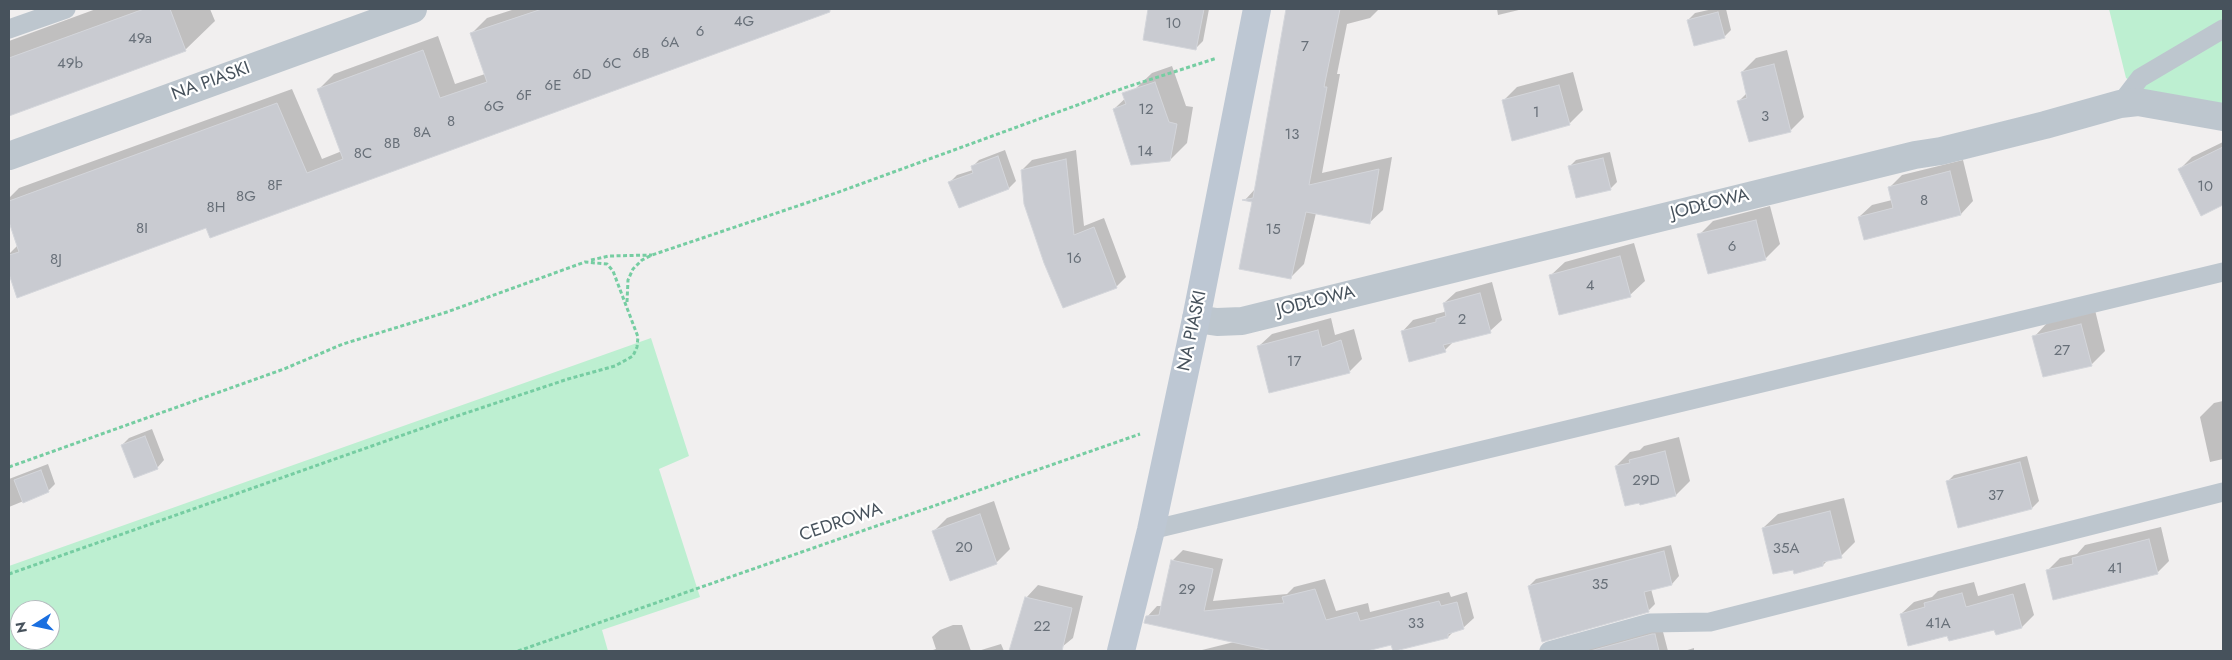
<!DOCTYPE html>
<html>
<head>
<meta charset="utf-8">
<style>
	body { margin:0 }
	#map { position:relative; width:2232px; height:660px; overflow:hidden; background:#f1efef; font-family:Jost,sans-serif }
	canvas { display:block }
	.frame { position:absolute; inset:0; border:10px solid #47525c; pointer-events:none }
	.north { position:absolute; left:10px; top:600px; width:50px; height:50px; box-sizing:border-box; background:#fff; border:1px solid #b5babe; border-radius:50%; rotate:260deg; font-size:14px; font-weight:700; line-height:20px; text-align:center; color:#47525c }
	.north::after { content:''; display:block; margin:auto; width:18px; height:22px; background:#1a6fe0; clip-path:polygon(50% 0,100% 100%,50% 72%,0 100%) }
</style>
</head>
<body>
<div id="map">
<canvas width="2232" height="660"></canvas>
<div class="frame"></div>
<div class="north">N</div>
</div>
<script>
const ctx = document.querySelector('canvas').getContext('2d');
ctx.lineJoin = 'round';
function fill(path, color) {
  ctx.fillStyle = color;
  ctx.fill(path, 'evenodd');
}
function poly(rows) {
  const path = new Path2D();
  for (const r of rows) {
    path.moveTo(r[0], r[1]);
    for (let i = 2; i < r.length; i += 2) path.lineTo(r[i], r[i + 1]);
  }
  return path;
}
function stroke(path, color, width, dash) {
  ctx.strokeStyle = color;
  ctx.lineWidth = width;
  ctx.lineCap = dash ? 'butt' : 'round';
  ctx.setLineDash(dash || []);
  ctx.stroke(path);
}
function write(font, color, halo, rows, align = 'center') {
  ctx.font = font + ' Jost,sans-serif';
  ctx.lineWidth = 4.5;
  ctx.setLineDash([]);
  ctx.textBaseline = 'middle';
  ctx.strokeStyle = halo;
  ctx.fillStyle = color;
  for (const [text, x, y, turn = 0] of rows) {
    ctx.save();
    ctx.translate(x, y);
    ctx.rotate((+turn || 0) * Math.PI / 180);
    ctx.textAlign = isNaN(turn) ? turn : align;
    if (halo) ctx.strokeText(text, 0, 0);
    ctx.fillText(text, 0, 0);
    ctx.restore();
  }
}
const green = poly([
	[2109,9,2223,9,2223,106,2153,96,2126,78],
	[651,338,689,456,659,469,700,597,602,630,608,651,9,651,9,566],
	[20,610,50,610,50,640,20,640]
]);
const shadow = poly([
	[96,9,210,9,215,21,185,50,9,115,9,41],
	[515,9,834,9,210,236,207,226,18,296,9,270,9,254,18,245,9,218,9,198,19,188,292,89,322,159,342,151,319,89,334,74,438,36,455,84,485,74,472,33,487,18],
	[1150,9,1209,9,1203,41,1196,48,1144,38],
	[1287,9,1379,9,1370,18,1347,24,1337,74,1340,74,1322,173,1392,157,1383,210,1369,223,1316,213,1304,264,1290,278,1254,201,1245,200,1256,188],
	[1497,9,1523,9,1498,15],
	[1713,9,1726,9,1731,30,1724,37,1688,20,1695,13],
	[1787,50,1804,117,1790,131,1739,101,1747,93,1742,72,1756,58],
	[1172,66,1186,106,1193,107,1187,143,1170,160,1114,109,1152,73],
	[1573,72,1583,110,1569,124,1503,101,1517,87],
	[2223,142,2223,203,2202,214,2180,169,2192,157],
	[1005,150,1016,181,1009,188,950,182,957,175,973,170,972,167,979,160],
	[1076,150,1084,226,1104,218,1126,277,1116,287,1064,307,1022,170,1032,160],
	[1610,152,1617,182,1610,189,1569,167,1576,160],
	[1963,160,1973,201,1961,214,1859,217,1872,205,1892,200,1889,188,1902,175],
	[1770,206,1780,244,1766,258,1708,272,1699,235,1713,221],
	[1634,243,1645,281,1630,295,1550,276,1565,262],
	[1492,282,1502,320,1490,331,1454,341,1445,350,1402,332,1413,320,1444,312,1446,310,1444,303,1456,292],
	[2095,310,2105,351,2091,365,2034,337,2048,322],
	[1331,318,1335,335,1354,329,1362,359,1349,372,1259,346,1272,334],
	[2223,401,2223,459,2210,462,2200,417,2214,403],
	[152,429,164,460,157,468,135,477,122,445,129,438],
	[1679,437,1690,481,1676,495,1641,504,1616,466,1630,452,1640,450,1644,446],
	[2027,456,2039,501,2032,508,1947,482,1954,475],
	[48,464,55,484,48,491,9,507,9,479],
	[1844,498,1855,542,1841,556,1828,560,1823,565,1763,528,1778,514],
	[994,501,1010,549,996,563,933,532,947,518],
	[2161,527,2169,561,2157,573,2047,571,2060,558,2077,554,2085,545],
	[1671,545,1679,576,1672,584,1651,589,1655,604,1648,611,1529,586,1536,579],
	[1183,550,1223,559,1213,601,1287,594,1294,587,1325,579,1336,611,1368,603,1370,612,1449,592,1451,597,1467,592,1474,618,1463,628,1454,631,1448,637,1392,644,1362,651,1198,651,1234,642,1147,617,1157,606,1163,606,1172,561],
	[1974,582,1978,596,2025,583,2034,615,2022,627,1948,634,1901,614,1914,602,1932,597,1938,591],
	[1038,585,1083,596,1073,638,1057,651,1011,651,1026,598],
	[953,625,962,625,971,651,930,651,936,649,932,637,940,630],
	[1662,628,1668,651,1571,651],
	[1001,644,1004,651,978,651],
	[1694,648,1694,651,1684,651]
]);
const building = poly([
	[144,9,170,9,186,51,9,116,9,58,144,9],
	[542,9,829,9,830,12,210,238,206,228,17,298,9,274,9,255,19,252,9,222,9,201,277,103,307,173,343,159,317,89,423,50,440,98,487,82,470,33,542,9],
	[1148,9,1204,9,1196,50,1143,40,1148,9],
	[1286,9,1340,9,1324,87,1327,87,1309,185,1379,169,1370,224,1306,212,1291,279,1239,269,1252,202,1242,200,1253,198,1286,9],
	[1718,12,1725,38,1694,46,1687,20,1718,12],
	[1774,64,1791,132,1749,142,1737,101,1747,98,1741,72,1774,64],
	[1155,82,1169,122,1177,124,1170,161,1131,165,1113,109,1126,104,1122,93,1155,82],
	[1559,85,1570,125,1512,141,1502,100,1559,85],
	[2223,147,2223,205,2201,216,2178,169,2223,147],
	[998,156,1009,189,959,208,948,182,973,173,971,166,998,156],
	[1603,158,1611,190,1576,198,1568,166,1603,158],
	[1066,159,1074,235,1094,227,1117,288,1063,308,1044,263,1024,204,1021,170,1066,159],
	[1950,171,1961,215,1864,240,1858,217,1893,208,1888,187,1950,171],
	[1756,220,1766,260,1708,274,1697,234,1756,220],
	[1620,256,1631,297,1559,315,1549,275,1620,256],
	[1480,293,1491,333,1443,345,1446,352,1409,362,1401,331,1436,322,1436,319,1446,316,1443,303,1480,293],
	[2081,324,2092,366,2043,377,2032,336,2081,324],
	[1318,330,1322,347,1341,340,1350,373,1269,393,1257,346,1318,330],
	[145,436,158,469,134,478,121,445,145,436],
	[1665,451,1676,496,1640,505,1639,503,1625,506,1615,466,1630,463,1629,460,1665,451],
	[2020,462,2032,509,1958,528,1946,481,2020,462],
	[41,470,49,492,23,503,14,480,41,470],
	[1830,511,1842,558,1823,562,1823,566,1794,574,1793,570,1773,574,1762,528,1830,511],
	[980,514,997,564,950,581,932,531,980,514],
	[2149,539,2158,574,2053,600,2046,570,2073,564,2072,558,2149,539],
	[1664,551,1672,585,1644,592,1649,612,1542,642,1528,586,1664,551],
	[1171,560,1213,569,1204,611,1284,603,1282,597,1315,589,1326,620,1357,612,1360,621,1439,601,1441,606,1457,602,1464,629,1448,634,1448,638,1395,651,1393,651,1391,645,1367,651,1273,651,1144,623,1146,616,1159,615,1171,560],
	[1962,593,1966,607,2013,594,2022,628,1996,635,1994,630,1949,641,1947,636,1908,646,1900,614,1925,607,1924,603,1962,593],
	[1025,597,1072,608,1062,651,1009,651,1025,597],
	[1655,634,1659,651,1590,651,1652,634,1655,634]
]);
const path = poly([
	[591,260,609,256,652,255],
	[627,302,628,280,633,269,642,260,652,255,836,193,1124,88,1217,58],
	[9,467,284,369,343,344,447,312,585,262,607,264,613,271,638,337,637,347,633,356,615,366,568,379,454,417,9,574],
	[518,651,1140,434]
]);
const lane = poly([
	[9,29,66,9],
	[2120,104,2140,78,2223,29],
	[1151,530,2223,272],
	[1549,651,1650,623,1710,622,2223,492]
]);
const street = poly([
	[9,156,413,9],
	[1196,319,1217,322,1242,321,1915,155,1941,151,2045,125,2120,104,2138,102,2223,117]
]);
const secondary = poly([
	[1121,651,1151,530,1196,319,1257,9]
]);
const numberNames = [
	["4G",744,22],
	["10",1173,24],
	["6",700,32],
	["49a",140,39],
	["6A",670,43],
	["7",1305,47],
	["6B",641,54],
	["49b",70,64],
	["6C",612,64],
	["6D",582,75],
	["6E",553,86],
	["6F",524,96],
	["6G",494,107],
	["12",1146,110],
	["1",1536,113],
	["3",1765,117],
	["8",451,122],
	["8A",422,133],
	["13",1292,135],
	["8B",392,144],
	["14",1145,152],
	["8C",363,154],
	["8F",275,186],
	["10",2205,187],
	["8G",246,197],
	["8",1924,201],
	["8H",216,208],
	["8I",142,229],
	["15",1273,230],
	["6",1732,247],
	["16",1074,259],
	["8J",56,260],
	["4",1590,286],
	["2",1462,320],
	["27",2062,351],
	["17",1294,362],
	["29D",1646,481],
	["37",1996,496],
	["20",964,548],
	["35A",1786,549],
	["41",2115,569],
	["35",1600,585],
	["29",1187,590],
	["33",1416,624],
	["41A",1938,624],
	["22",1042,627]
];
const streetNames = [
	["NA PIASKI",211,82,-20],
	["JODŁOWA",1710,205,-14],
	["JODŁOWA",1316,302,-14],
	["NA PIASKI",1193,331,-78],
	["CEDROWA",841,523,-19]
];
fill(green, '#bdefd1');
fill(shadow, '#0003');
fill(building, '#c9cbd1');
stroke(building, '#d3d5da', 1);
stroke(path, '#76cda2', 3, [4, 2.5]);
stroke(lane, '#bdc6ce', 19);
stroke(street, '#bdc6ce', 28);
stroke(secondary, '#bdc7d3', 28);
write('15px', '#687079', null, numberNames);
write('18px', '#47525c', '#fff', streetNames);
</script>
</body>
</html>
